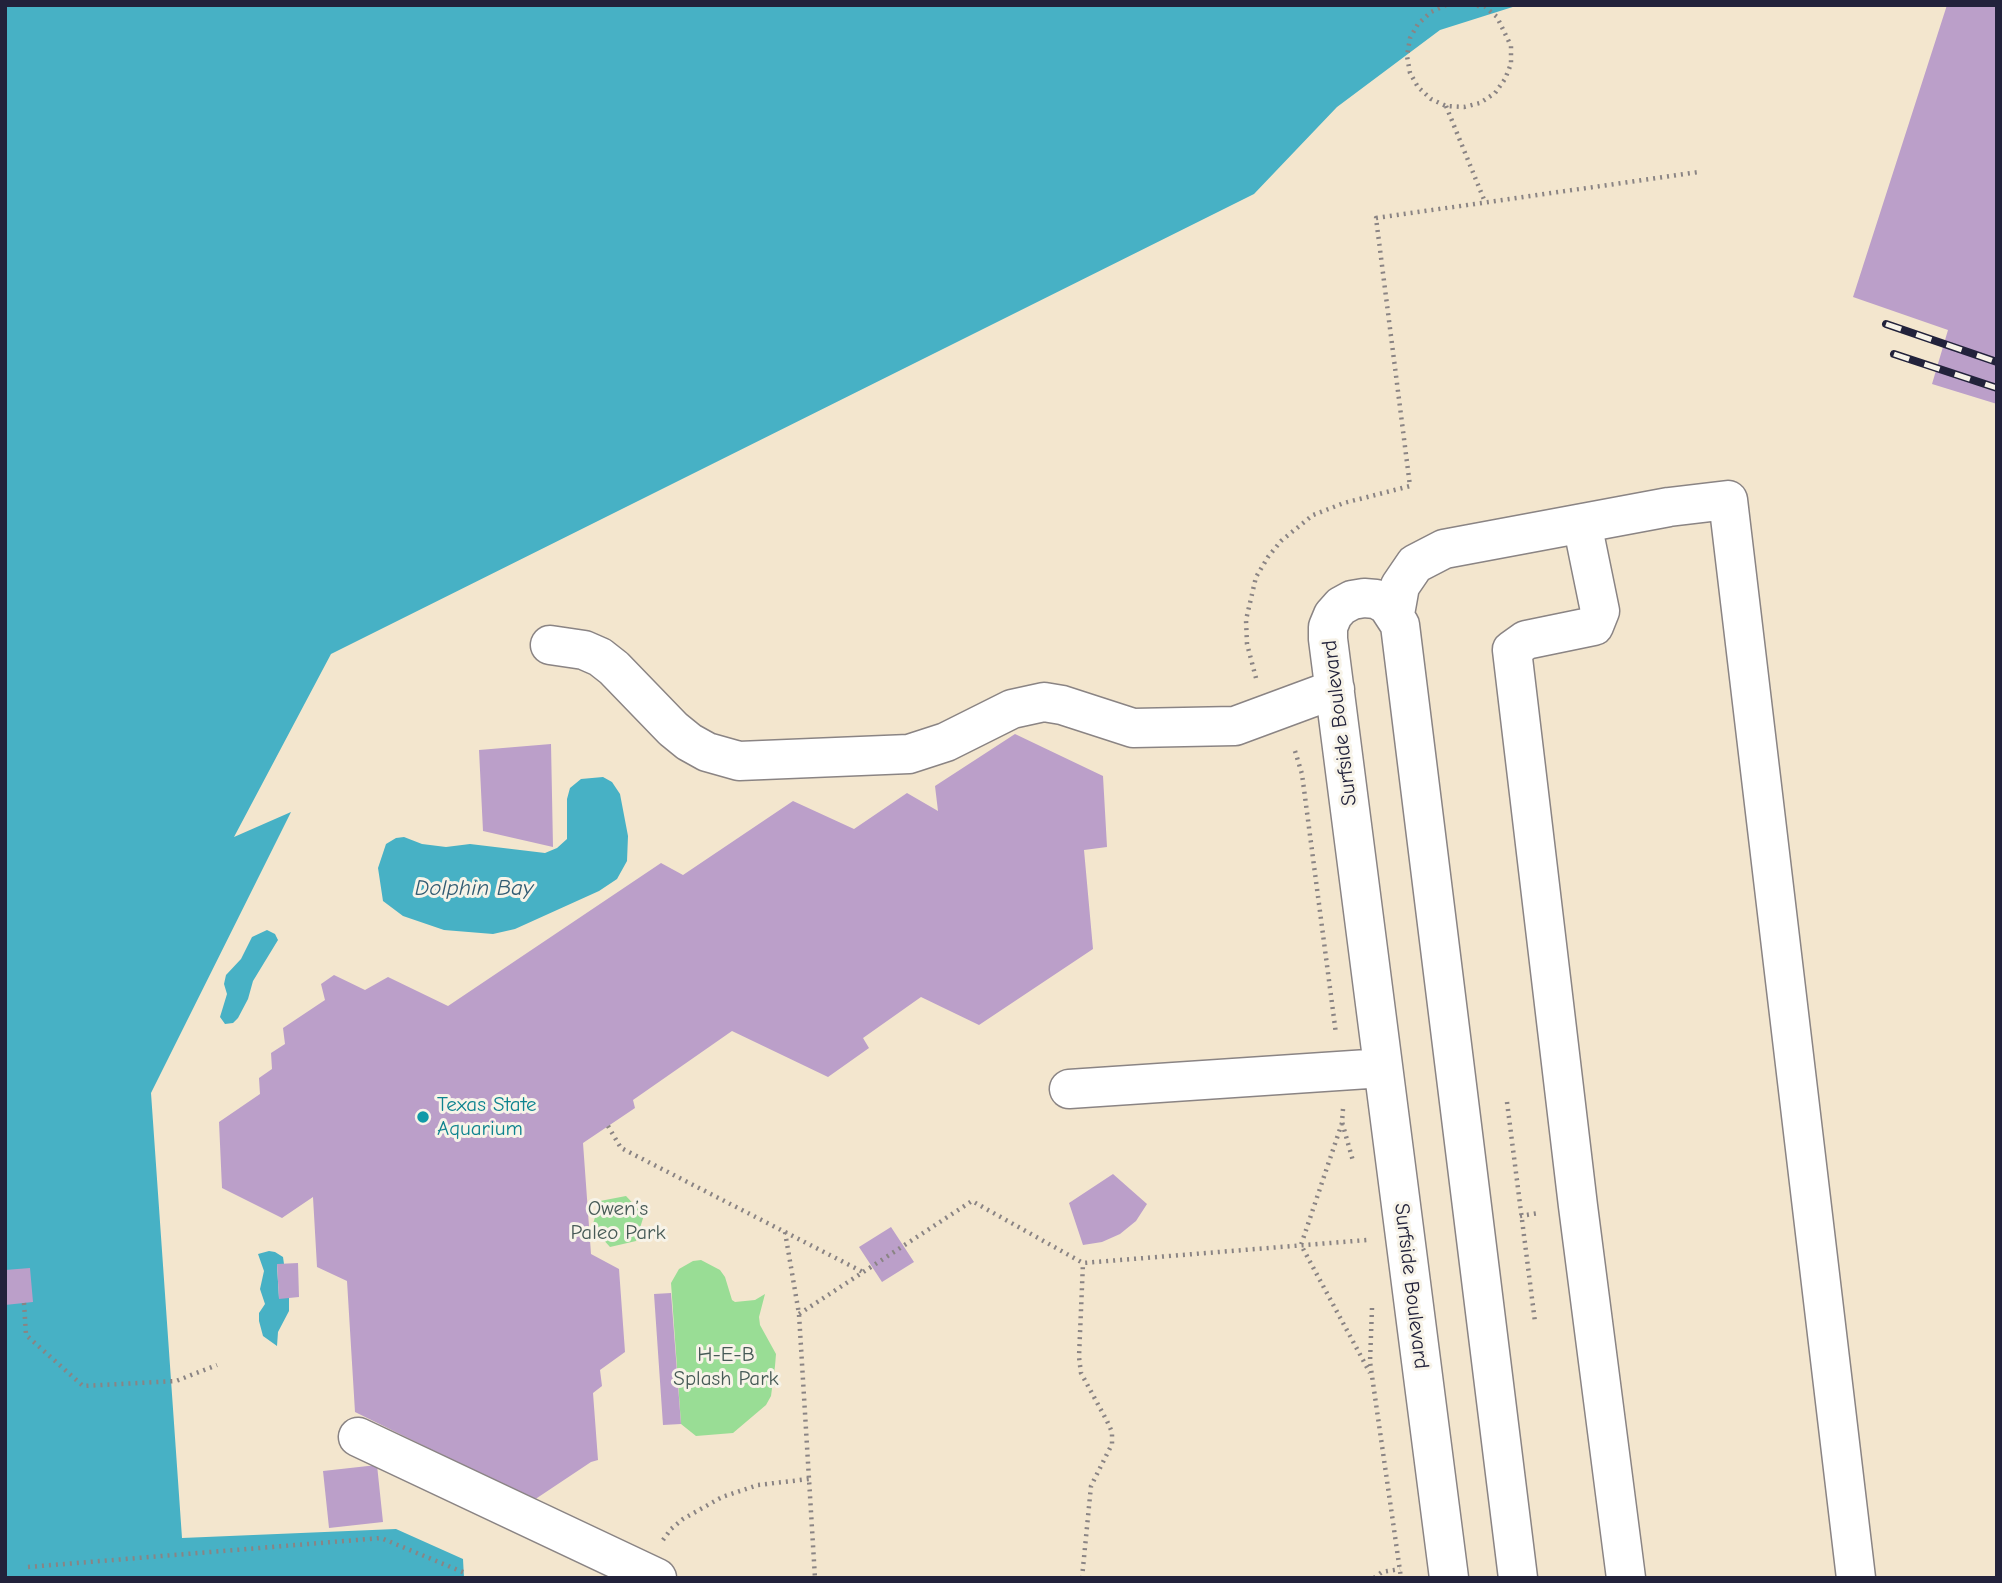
<!DOCTYPE html>
<html>
<head>
<meta charset="utf-8">
<style>
	body { margin:0 }
	#map { position:relative; width:2002px; height:1583px; overflow:hidden; background:#f3e6ce; font-family:"Comic Neue",sans-serif }
	canvas { display:block }
	.frame { position:absolute; inset:0; border:7px solid #22223b; pointer-events:none }
</style>
</head>
<body>
<div id="map">
<canvas width="2002" height="1583"></canvas>
<div class="frame"></div>
</div>
<script>
const ctx = document.querySelector('canvas').getContext('2d');
ctx.lineJoin = 'round';
function fill(path, color) {
  ctx.fillStyle = color;
  ctx.fill(path, 'evenodd');
}
function poly(rows) {
  const path = new Path2D();
  for (const r of rows) {
    path.moveTo(r[0], r[1]);
    for (let i = 2; i < r.length; i += 2) path.lineTo(r[i], r[i + 1]);
  }
  return path;
}
function stroke(path, color, width, dash) {
  ctx.strokeStyle = color;
  ctx.lineWidth = width;
  ctx.lineCap = dash ? 'butt' : 'round';
  ctx.setLineDash(dash || []);
  ctx.stroke(path);
}
function write(font, color, halo, rows, align = 'center') {
  ctx.font = font + ' "Comic Neue",sans-serif';
  ctx.lineWidth = 6;
  ctx.setLineDash([]);
  ctx.textBaseline = 'middle';
  ctx.strokeStyle = halo;
  ctx.fillStyle = color;
  for (const [text, x, y, turn = 0] of rows) {
    ctx.save();
    ctx.translate(x, y);
    ctx.rotate((+turn || 0) * Math.PI / 180);
    ctx.textAlign = isNaN(turn) ? turn : align;
    if (halo) ctx.strokeText(text, 0, 0);
    ctx.fillText(text, 0, 0);
    ctx.restore();
  }
}
const green = poly([
	[626,1196,644,1215,636,1241,610,1247,592,1227,600,1201],
	[701,1260,720,1270,725,1277,732,1300,735,1302,755,1300,765,1294,759,1317,760,1325,776,1354,775,1366,771,1396,766,1405,733,1433,696,1436,681,1424,671,1283,679,1269,693,1261]
]);
const water = poly([
	[5,5,1519,5,1440,30,1337,107,1254,194,331,654,234,837,291,812,151,1093,182,1538,396,1529,463,1559,464,1578,5,1578],
	[603,777,612,782,620,794,628,836,627,861,617,879,599,891,515,929,493,934,444,930,403,916,383,901,378,868,386,844,396,838,404,837,422,844,446,847,470,844,545,853,557,848,567,839,567,799,570,788,581,779],
	[267,930,275,934,278,940,253,981,248,999,238,1018,233,1023,225,1024,220,1017,227,994,224,984,226,975,241,959,252,937],
	[269,1251,275,1252,283,1257,284,1264,277,1265,279,1298,289,1298,289,1311,278,1332,277,1346,263,1336,259,1321,259,1313,265,1304,260,1289,264,1271,258,1254]
]);
const building = poly([
	[1947,5,1997,5,1997,404,1932,384,1948,330,1853,297],
	[1015,734,1103,776,1107,847,1084,850,1093,949,979,1025,921,997,863,1038,869,1048,828,1077,732,1031,633,1100,635,1108,583,1143,591,1254,619,1269,625,1352,600,1370,602,1386,593,1393,598,1460,591,1462,534,1500,355,1412,347,1281,317,1267,313,1197,282,1218,222,1188,219,1122,260,1094,259,1078,272,1069,271,1053,285,1044,283,1028,325,1000,321,984,334,975,365,990,388,977,448,1006,661,863,683,875,793,801,854,829,907,793,938,811,935,786],
	[551,744,553,847,483,831,479,750],
	[1113,1174,1147,1204,1136,1221,1120,1234,1102,1242,1083,1245,1069,1203],
	[891,1227,914,1262,882,1282,859,1247],
	[298,1263,299,1297,279,1299,277,1264],
	[30,1268,33,1302,5,1305,5,1270],
	[671,1293,681,1424,663,1425,654,1294],
	[377,1465,383,1522,329,1528,323,1471]
]);
const path = poly([
	[1446,5,1431,12,1418,24,1410,38,1407,56,1410,73,1418,87,1431,99,1446,106,1464,107,1480,103,1495,93,1505,79,1511,64,1511,46,1497,17,1485,7,1473,5],
	[1446,106,1485,202],
	[1256,678,1247,644,1246,620,1256,577,1268,557,1281,541,1313,515,1344,503,1410,486,1376,218,1699,172],
	[1295,751,1302,774,1336,1034],
	[1507,1102,1535,1322],
	[1343,1109,1342,1122,1353,1161],
	[1342,1123,1301,1245,1370,1373],
	[608,1126,621,1148,863,1272],
	[1520,1216,1539,1213],
	[785,1232,799,1314,815,1578],
	[24,1303,26,1335,83,1386,176,1381,217,1365],
	[1372,1308,1370,1362,1401,1578],
	[799,1314,972,1201,1083,1263,1367,1240],
	[663,1540,671,1529,683,1519,722,1497,758,1485,809,1479],
	[28,1567,381,1538,465,1573],
	[1082,1578,1091,1486,1112,1444,1112,1432,1107,1421,1081,1373,1079,1357,1083,1263],
	[1374,1578,1382,1572,1400,1569]
]);
const minor = poly([
	[1582,523,1600,611,1594,626,1526,640,1512,650,1578,1206,1626,1578],
	[1395,614,1400,586,1415,564,1444,549,1669,507,1728,500,1856,1578],
	[550,645,584,650,600,657,614,668,673,729,689,742,707,752,739,761,909,754,946,742,1012,709,1044,702,1062,705,1133,728,1235,726,1335,689],
	[1069,1089,1383,1068],
	[358,1437,657,1578],
	[1449,1578,1328,639,1328,627,1333,615,1341,606,1352,600,1364,598,1376,599,1387,605,1400,625,1518,1578]
]);
const rail = poly([
	[1886,324,1997,362],
	[1894,354,1997,388]
]);
const markers = [
	[423,1117,7,"#0f9aa8"]
];
const streetNames = [
	["Surfside Boulevard",1340,723,-97],
	["Surfside Boulevard",1411,1286,83]
];
const cultureNames = [
	["Texas State",437,1105],
	["Aquarium",437,1129]
];
const parkNames = [
	["Owen’s",618,1209],
	["Paleo Park",618,1233],
	["H-E-B",726,1355],
	["Splash Park",726,1379]
];
const waterNames = [
	["Dolphin Bay",474,888]
];
fill(green, '#99dd95');
fill(water, '#47b1c5');
fill(building, '#bb9fc9');
stroke(minor, '#8a8484', 41);
stroke(path, '#8a8484', 4.5, [2, 5]);
stroke(minor, '#fff', 38);
stroke(rail, '#22223b', 8);
stroke(rail, '#f7f3e8', 5, [16]);
for (const [x, y, r, color] of markers) {
  const dot = new Path2D();
  dot.arc(x, y, r, 0, 2 * Math.PI);
  ctx.fillStyle = color;
  ctx.fill(dot);
  stroke(dot, '#f7f3e8', 2.5);
}
write('21px', '#22223b', '#f7f3e8', streetNames);
write('21px', '#0d838f', '#f7f3e8', cultureNames, 'left');
write('21px', '#465a56', '#f7f3e8', parkNames);
write('italic 23px', '#315b72', '#f7f3e8', waterNames);
</script>
</body>
</html>
